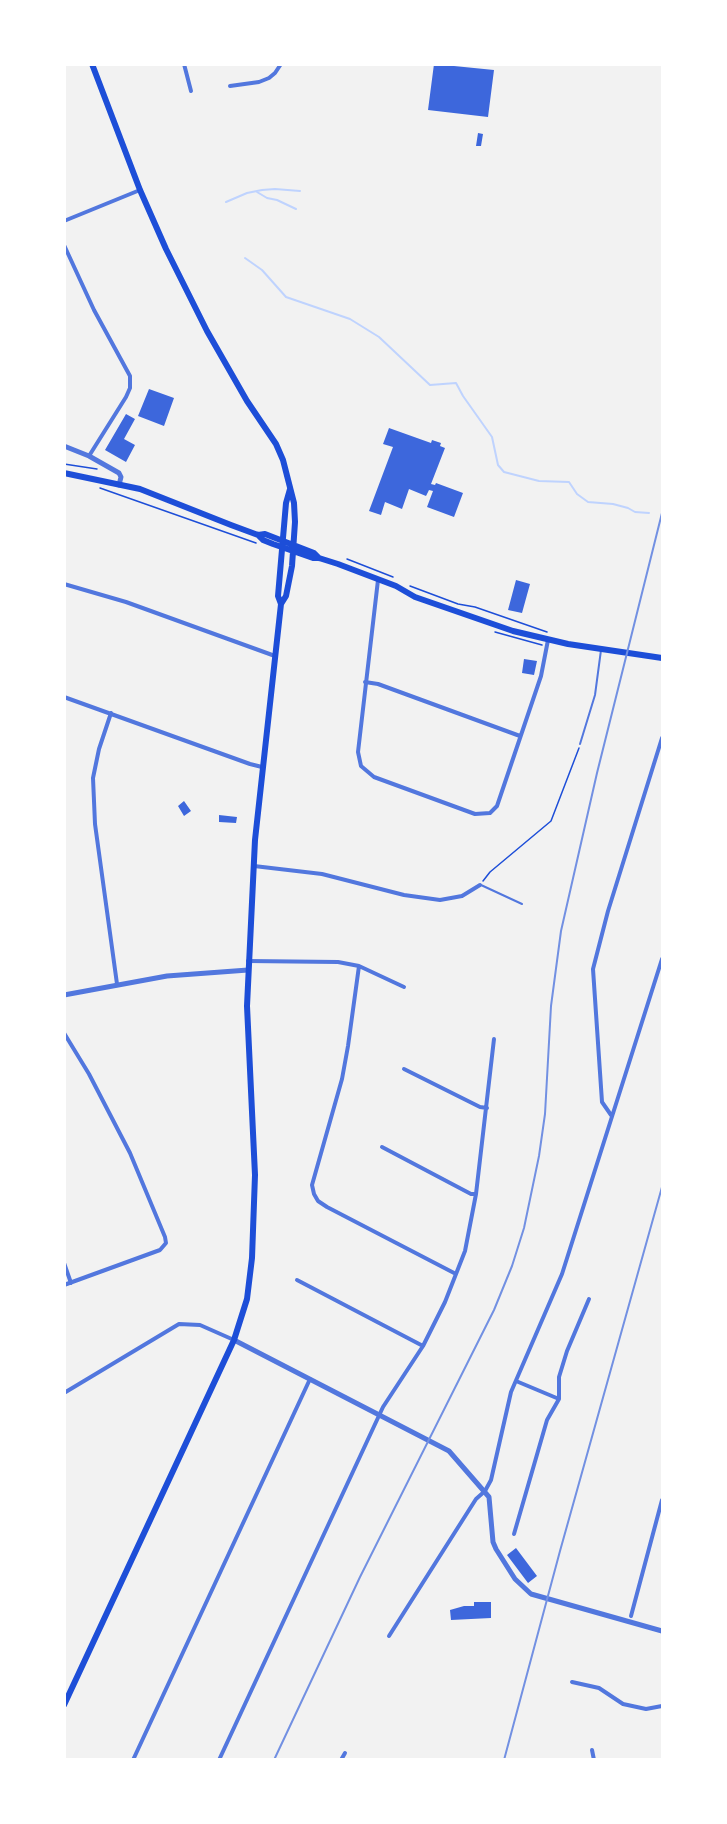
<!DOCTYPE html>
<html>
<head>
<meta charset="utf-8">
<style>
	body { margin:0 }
	#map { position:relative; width:727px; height:1824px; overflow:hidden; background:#f2f2f2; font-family:Inter,sans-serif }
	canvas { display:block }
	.frame { position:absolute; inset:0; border:66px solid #fff; pointer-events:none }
</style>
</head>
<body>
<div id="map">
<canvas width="727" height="1824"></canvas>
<div class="frame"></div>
</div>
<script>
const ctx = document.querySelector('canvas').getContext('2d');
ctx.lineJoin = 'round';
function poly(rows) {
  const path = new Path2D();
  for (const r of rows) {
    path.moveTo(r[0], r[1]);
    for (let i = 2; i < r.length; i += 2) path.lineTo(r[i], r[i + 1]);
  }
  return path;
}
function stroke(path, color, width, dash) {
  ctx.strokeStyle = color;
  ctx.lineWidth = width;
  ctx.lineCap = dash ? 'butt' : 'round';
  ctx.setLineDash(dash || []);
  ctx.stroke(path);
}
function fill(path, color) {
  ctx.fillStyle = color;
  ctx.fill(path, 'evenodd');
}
const stream = poly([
	[257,192,267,198,277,200,296,209],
	[226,202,247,193,262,190,275,189,300,191],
	[245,258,262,270,286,297,350,319,379,337,430,385,456,383,463,396,492,437,498,465,504,472,539,481,569,482,577,494,588,502,613,504,628,508,635,512,649,513]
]);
const building = poly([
	[434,64,494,70,488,117,428,110],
	[478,133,483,134,481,146,476,146],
	[149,389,174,398,164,426,138,416],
	[126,414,135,419,124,439,135,445,126,462,105,450],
	[389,428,431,443,432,440,441,443,440,446,445,448,431,484,435,485,436,483,463,493,454,517,427,507,433,491,429,490,426,496,409,489,402,509,385,502,381,515,369,511,393,447,383,444],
	[516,580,530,584,522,613,508,610],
	[524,659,537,661,534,675,522,673],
	[184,801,191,811,184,816,178,806],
	[219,815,237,817,236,823,219,822],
	[516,1548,537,1576,528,1583,507,1555],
	[474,1602,491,1602,491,1618,451,1620,450,1610,464,1606,474,1606]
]);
const path = poly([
	[64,464,97,469],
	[100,488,256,543],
	[347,559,393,577],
	[410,586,458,604,475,607,547,632],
	[495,632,542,645],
	[483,881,490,872,551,821,579,748]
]);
const service = poly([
	[580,744,595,695,601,650],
	[481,885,522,904]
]);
const minor = poly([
	[184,64,191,91],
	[230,86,259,82,269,78,275,73,281,64],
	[64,221,140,190],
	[64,245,94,310,130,376,130,388,126,397,89,456],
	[378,580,358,752,361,766,374,777,475,814,490,813,497,806,541,676,548,640],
	[64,584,126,602,275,656],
	[365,682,378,684,520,736],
	[64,697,250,764,262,767],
	[111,713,99,749,93,778,95,824,117,984],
	[254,866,322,874,404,895,440,900,462,896,480,885],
	[248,961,338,962,359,966,404,987],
	[359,966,348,1046,342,1079,312,1185,314,1194,318,1201,327,1207,456,1274],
	[64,1033,89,1074,130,1153,165,1237,166,1243,160,1250,64,1285],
	[404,1069,480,1107,487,1108],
	[611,1115,602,1102,593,969,608,911,662,738],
	[382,1147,471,1194,476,1194],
	[64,1263,71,1283],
	[297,1280,423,1346],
	[516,1381,559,1399],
	[64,1393,179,1324,200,1325,234,1340],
	[514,1534,547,1420,559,1399,559,1377,567,1351,589,1299],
	[631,1616,662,1500],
	[389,1636,476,1499,485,1491,491,1480,511,1392,562,1274,662,959],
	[572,1682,599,1688,623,1704,646,1709,662,1706],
	[592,1750,594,1760],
	[133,1760,310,1379],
	[219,1760,383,1407,423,1346,445,1302,456,1274,465,1251,476,1194,494,1039],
	[341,1760,345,1753]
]);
const tertiary = poly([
	[64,446,89,456,119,473,121,477,119,485],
	[64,995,167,976,248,970],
	[234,1340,449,1451,489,1497,493,1542,496,1549,515,1579,531,1594,662,1631]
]);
const primary = poly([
	[64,473,140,489,231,525,258,535,265,534,314,553,319,558],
	[258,535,263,540,273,544,313,558,319,558,338,564,396,586,415,597,513,631,568,644,662,658],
	[281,604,278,596,286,503,290,489],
	[64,1705,234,1340,247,1299,252,1258,255,1175,247,1006,255,840,281,604,286,596,292,566,295,522,294,503,283,460,276,444,247,401,207,331,166,249,140,190,92,64]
]);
const rail = poly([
	[274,1760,360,1577,494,1310,512,1266,524,1228,539,1156,545,1114,551,1006,561,931,597,773,662,513],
	[504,1760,560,1551,662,1187]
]);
stroke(stream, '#bfd3fe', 2);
fill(building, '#3d67dc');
stroke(path, '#1d4ed8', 1.5);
stroke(service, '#5277de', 2);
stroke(minor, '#5277de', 4);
stroke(tertiary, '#5277de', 5);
stroke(primary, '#1d4ed8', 6);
stroke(rail, '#7290e2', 2);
</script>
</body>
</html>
